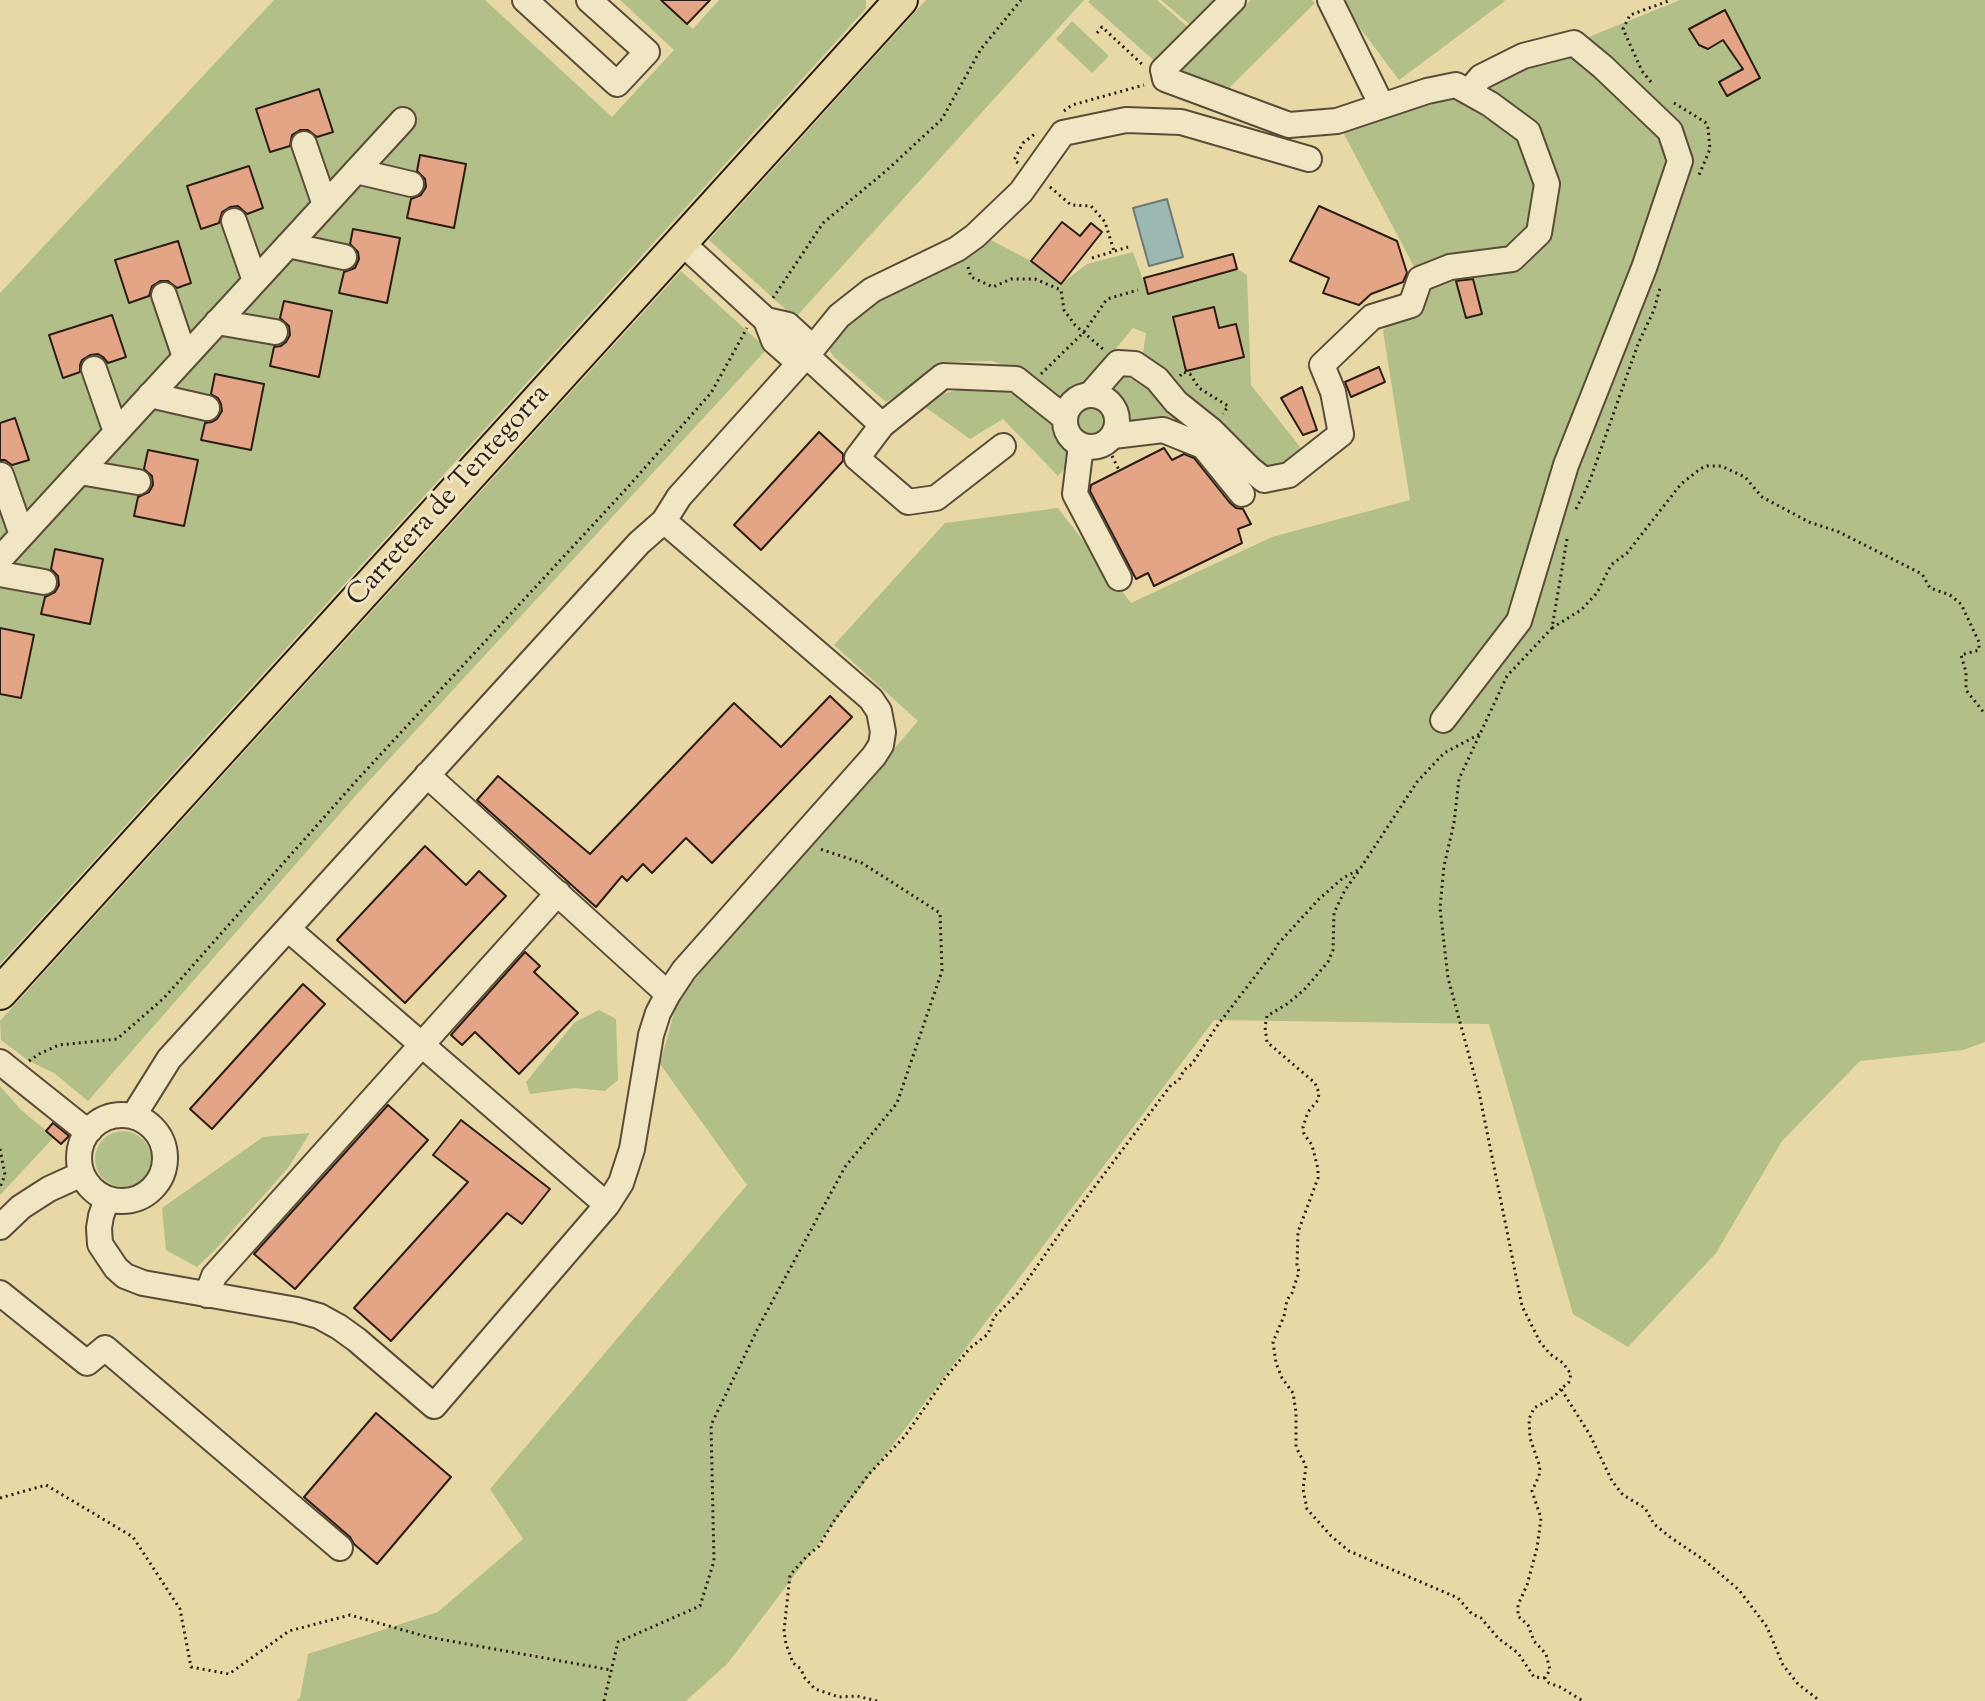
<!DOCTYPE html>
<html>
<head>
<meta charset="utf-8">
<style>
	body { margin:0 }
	canvas { display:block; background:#e8d8a5 }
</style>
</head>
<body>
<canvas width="1985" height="1701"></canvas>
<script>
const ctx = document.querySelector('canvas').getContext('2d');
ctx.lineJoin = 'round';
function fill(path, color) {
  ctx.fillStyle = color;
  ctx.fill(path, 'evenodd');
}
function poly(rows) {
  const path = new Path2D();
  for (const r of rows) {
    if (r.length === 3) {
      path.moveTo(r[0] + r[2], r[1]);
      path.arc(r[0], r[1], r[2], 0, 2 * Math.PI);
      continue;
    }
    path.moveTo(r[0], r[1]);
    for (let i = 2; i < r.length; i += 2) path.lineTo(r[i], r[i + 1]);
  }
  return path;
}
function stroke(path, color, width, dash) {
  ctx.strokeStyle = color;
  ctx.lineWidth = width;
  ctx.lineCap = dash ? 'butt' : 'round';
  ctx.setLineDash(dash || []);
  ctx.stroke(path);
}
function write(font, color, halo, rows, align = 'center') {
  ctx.font = font + ' "Sorts Mill Goudy",serif';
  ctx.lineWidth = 6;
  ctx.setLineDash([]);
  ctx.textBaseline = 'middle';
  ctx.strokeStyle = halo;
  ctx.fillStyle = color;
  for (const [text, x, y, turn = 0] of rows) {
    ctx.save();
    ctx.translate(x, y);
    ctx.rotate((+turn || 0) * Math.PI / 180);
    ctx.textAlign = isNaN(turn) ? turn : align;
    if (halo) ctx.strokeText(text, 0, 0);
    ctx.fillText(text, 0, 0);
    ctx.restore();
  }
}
const green = poly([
	[274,0,485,0,612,117,674,50,620,0,661,0,693,29,719,0,866,0,866,8,862,13,0,964,0,293],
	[926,0,1084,0,795,318,709,240],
	[1090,0,1157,0,1190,29,1158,64,1088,2],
	[1161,0,1220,0,1195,29],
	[1251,0,1312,0,1315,3,1225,92,1172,75],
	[1339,0,1504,0,1505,1,1399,80],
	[1680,0,1985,0,1985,1042,1963,1050,1860,1061,1782,1141,1716,1253,1628,1347,1573,1314,1489,1024,1214,1020,728,1663,686,1701,296,1701,300,1698,308,1654,438,1612,523,1539,490,1489,747,1185,660,1064,677,1002,706,966,918,721,834,645,945,523,1058,508,1131,603,1272,537,1410,500,1383,331,1420,278,1337,121,1574,43],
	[1072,21,1109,56,1092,73,1056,39],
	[987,238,1031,261,1061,284,1087,264,1133,252,1148,294,1237,269,1247,275,1251,385,1304,452,1283,470,1254,467,1167,383,1143,353,1146,333,1133,328,1083,388,1060,401,1033,375,992,361,951,362,886,402,834,357,830,351,831,343,838,332,882,296,961,261],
	[681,271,767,349,358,793,88,1101,54,1073,29,1061,1,1040,0,1021],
	[1123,375,1165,396,1258,485,1248,498,1206,443,1130,426,1124,422,1117,401,1110,393],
	[974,385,1002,390,1029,401,1056,424,1065,436,1075,457,1058,476,1003,419,970,439,922,405,929,398],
	[1091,421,16],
	[599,1010,616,1019,618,1080,605,1091,575,1088,530,1094,526,1082,575,1022],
	[0,1086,21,1110,54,1137,0,1195],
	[123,1159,28],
	[310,1133,288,1168,214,1251,197,1267,166,1250,162,1208,263,1137]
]);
const water = poly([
	[1167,199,1183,257,1149,266,1133,208,1167,199]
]);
const building = poly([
	[661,0,710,0,687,24,661,0],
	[1725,10,1760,78,1727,96,1719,82,1743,69,1723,40,1708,49,1699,45,1689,29,1725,10],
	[319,89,333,132,317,137,308,130,300,130,292,135,290,146,270,152,256,109,319,89],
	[420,155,466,164,454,228,407,218,411,199,421,195,426,187,425,179,417,171,420,155],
	[249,166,263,208,247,214,238,206,230,207,222,212,219,223,201,229,187,186,249,166],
	[1319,206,1397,241,1407,273,1403,282,1371,294,1359,305,1323,293,1329,278,1290,261,1319,206],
	[1062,222,1080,236,1091,223,1102,232,1061,284,1031,261,1062,222],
	[353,229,400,238,387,303,339,293,344,272,355,268,359,259,358,252,350,244,353,229],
	[178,241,191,283,177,288,168,281,160,281,152,286,149,296,129,303,115,260,178,241],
	[1233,254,1237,269,1148,294,1144,278,1233,254],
	[1473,279,1482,314,1466,318,1456,281,1473,279],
	[284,301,332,311,319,377,270,366,274,347,281,346,286,342,290,335,289,326,280,318,284,301],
	[1214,307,1219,328,1236,324,1244,357,1186,371,1173,317,1214,307],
	[112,315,126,357,108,363,103,357,98,354,90,355,82,360,80,365,80,372,63,378,49,335,112,315],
	[1379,367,1385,382,1351,397,1345,382,1379,367],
	[215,374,264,384,251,450,201,440,205,423,212,422,217,419,222,411,221,404,218,398,211,394,215,374],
	[1302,387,1317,430,1303,435,1281,398,1302,387],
	[15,418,29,460,12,465,5,460,0,460,0,423,15,418],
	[819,432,843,454,843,461,761,550,734,525,819,432],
	[1164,448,1172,460,1184,454,1194,458,1230,503,1236,508,1243,509,1251,524,1238,529,1242,543,1154,586,1148,573,1136,579,1090,491,1091,485,1164,448],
	[148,450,198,460,184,526,134,516,138,497,149,492,153,485,152,476,144,469,148,450],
	[55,549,103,559,90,624,41,614,45,597,55,592,59,585,58,576,51,569,55,549],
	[0,628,34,635,21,698,0,694,0,628],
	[830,696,852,717,712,863,686,838,652,873,643,864,627,881,622,876,596,907,477,800,498,776,590,854,734,703,781,747,830,696],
	[425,846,466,885,479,871,506,896,405,1003,337,940,425,846],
	[525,952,540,966,534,972,578,1013,519,1074,475,1032,462,1045,451,1035,525,952],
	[303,984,325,1004,212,1129,190,1109,303,984],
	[388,1105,428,1140,295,1289,254,1254,388,1105],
	[461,1120,550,1189,522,1224,507,1213,391,1341,354,1308,468,1182,433,1155,461,1120],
	[53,1123,69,1136,61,1144,46,1131,53,1123],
	[376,1413,451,1477,377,1564,354,1544,350,1537,304,1497,376,1413]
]);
const path = poly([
	[1097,33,1102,27,1144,66],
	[1651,82,1642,71,1623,29,1630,15,1671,0],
	[1674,103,1705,122,1708,128,1710,149,1699,175],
	[1064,111,1072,105,1144,85],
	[1018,163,1014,160,1023,143,1036,133],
	[1050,187,1071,205,1091,206,1105,222,1114,251],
	[1092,258,1128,247],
	[968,267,971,277,993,287,1011,279,1035,279,1061,290,1064,310,1075,325,1104,350],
	[773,298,823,223,886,171,942,119,981,49,1021,0],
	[1041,374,1084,332,1107,299,1138,290],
	[1180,376,1183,372,1190,374,1199,388,1228,406,1223,414],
	[1112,456,1119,470],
	[1576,509,1589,483,1638,344,1654,310,1660,288],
	[1567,539,1552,628,1507,676,1459,779,1454,823,1444,866,1440,908,1448,978,1479,1092,1522,1306,1540,1342,1550,1354,1563,1363,1571,1374,1569,1382,1561,1389,1590,1435,1612,1481,1623,1495,1645,1508,1654,1524,1670,1537,1704,1560,1739,1590,1767,1627,1783,1665,1798,1684,1820,1701],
	[1552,628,1581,610,1597,593,1611,565,1627,553,1681,484,1700,469,1707,466,1721,466,1745,477,1762,497,1809,522,1839,532,1922,574,1930,588,1950,595,1961,604,1979,642,1979,650,1961,655,1966,672,1966,690,1985,714],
	[1358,872,1345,890,1334,913,1333,950,1328,962,1304,990,1287,1004,1267,1016,1265,1027,1267,1042,1315,1083,1319,1093,1318,1100,1308,1112,1303,1127,1304,1134,1312,1145,1318,1169,1318,1178,1298,1232,1297,1265,1299,1272,1292,1293,1287,1300,1284,1316,1273,1342,1276,1363,1282,1378,1293,1393,1296,1412,1296,1447,1306,1466,1303,1489,1307,1509,1331,1536,1349,1551,1458,1598,1472,1614,1481,1618,1498,1638,1518,1653,1534,1677,1545,1678],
	[29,1061,39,1054,59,1045,117,1039,164,998,357,780,627,488,711,393,747,328],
	[0,1149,5,1175,0,1187],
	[1561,1389,1554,1397,1534,1408,1529,1419,1530,1438,1540,1467,1539,1476,1532,1491,1541,1518,1537,1548,1527,1585,1518,1605,1518,1616,1528,1625,1534,1641,1546,1654,1550,1670,1545,1678,1549,1683,1560,1687,1583,1701],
	[0,1498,46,1485,133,1537,180,1609,191,1667,229,1674,289,1631,350,1615,428,1637,611,1670],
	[604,1701,618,1642,700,1606,714,1561,711,1425,759,1326,845,1167,897,1103,942,971,940,913,862,863,820,849],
	[877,1701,857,1696,839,1697,815,1689,804,1677,801,1669,793,1663,786,1644,784,1631,790,1575,806,1557,819,1546,834,1521,869,1474,905,1436,946,1377,970,1348,988,1334,994,1317,1019,1292,1063,1229,1171,1085,1179,1080,1184,1070,1192,1064,1217,1026,1273,953,1278,944,1319,899,1343,878,1360,869,1417,782,1444,753,1480,734]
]);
const minor = poly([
	[525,0,617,84,647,52,589,0],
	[1330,0,1382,106],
	[304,144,325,205],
	[356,171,411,184],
	[234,221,255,281],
	[681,242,766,320,774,341,799,363],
	[288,245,344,257],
	[164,295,185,357],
	[766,320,788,325,813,348],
	[217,322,275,332],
	[806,355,882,425,943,376,1016,379,1065,418],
	[94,369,116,432],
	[1091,421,26],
	[150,395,207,408],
	[1090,395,1118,363,1135,364,1157,379,1176,402,1211,430,1249,468,1264,480,1289,475,1341,434,1333,392,1322,365,1372,317,1411,305,1420,279,1450,267,1512,259,1539,233,1547,184,1528,132,1490,104,1456,85,1427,91,1337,121,1289,125,1165,79,1163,70,1233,0],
	[882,425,857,458,908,502,936,498,1003,446],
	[1113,436,1163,430,1203,446,1242,494],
	[1081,445,1075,494,1119,578],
	[80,472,138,482],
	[1,475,22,535],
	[0,559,403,120],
	[0,574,44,582],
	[1443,720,1519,621,1566,465,1644,268,1680,161,1670,131,1603,67,1574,43,1523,56,1481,77,1468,92],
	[427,775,668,994],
	[288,929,607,1205],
	[0,1062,79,1125,90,1130],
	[122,1158,43],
	[135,1117,139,1107,169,1059,639,543,664,521,679,497,813,348,839,316,872,290,957,249,975,236,1021,192,1063,133,1126,120,1181,122,1309,159],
	[107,1199,101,1216,99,1228,100,1244,116,1268,125,1276,143,1283,297,1310,319,1316,339,1327,357,1340,434,1406,607,1205,621,1183,632,1149,651,1035,658,1013,668,994,684,970,874,756,881,745,883,732,879,711,871,699,664,521],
	[0,1227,21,1207,49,1189,82,1174],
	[0,1293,87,1363,105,1348,340,1548],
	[207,1295,214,1276,558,893]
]);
const major = poly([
	[0,993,901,0]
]);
const streetNames = [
	["Carretera de Tentegorra",450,497,-48]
];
fill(green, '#b3bf88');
fill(water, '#9bb8b2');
stroke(water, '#6e7a73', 2);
fill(building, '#e4a586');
stroke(building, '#2b1d15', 2);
stroke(minor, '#5a4c39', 28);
stroke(major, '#2b1d15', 36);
stroke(path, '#2b1d15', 3, [2, 4]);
stroke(minor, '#f0e6c4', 24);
stroke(major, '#e8d8a5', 32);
write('28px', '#2b1d15', '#f0e6c4', streetNames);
</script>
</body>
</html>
